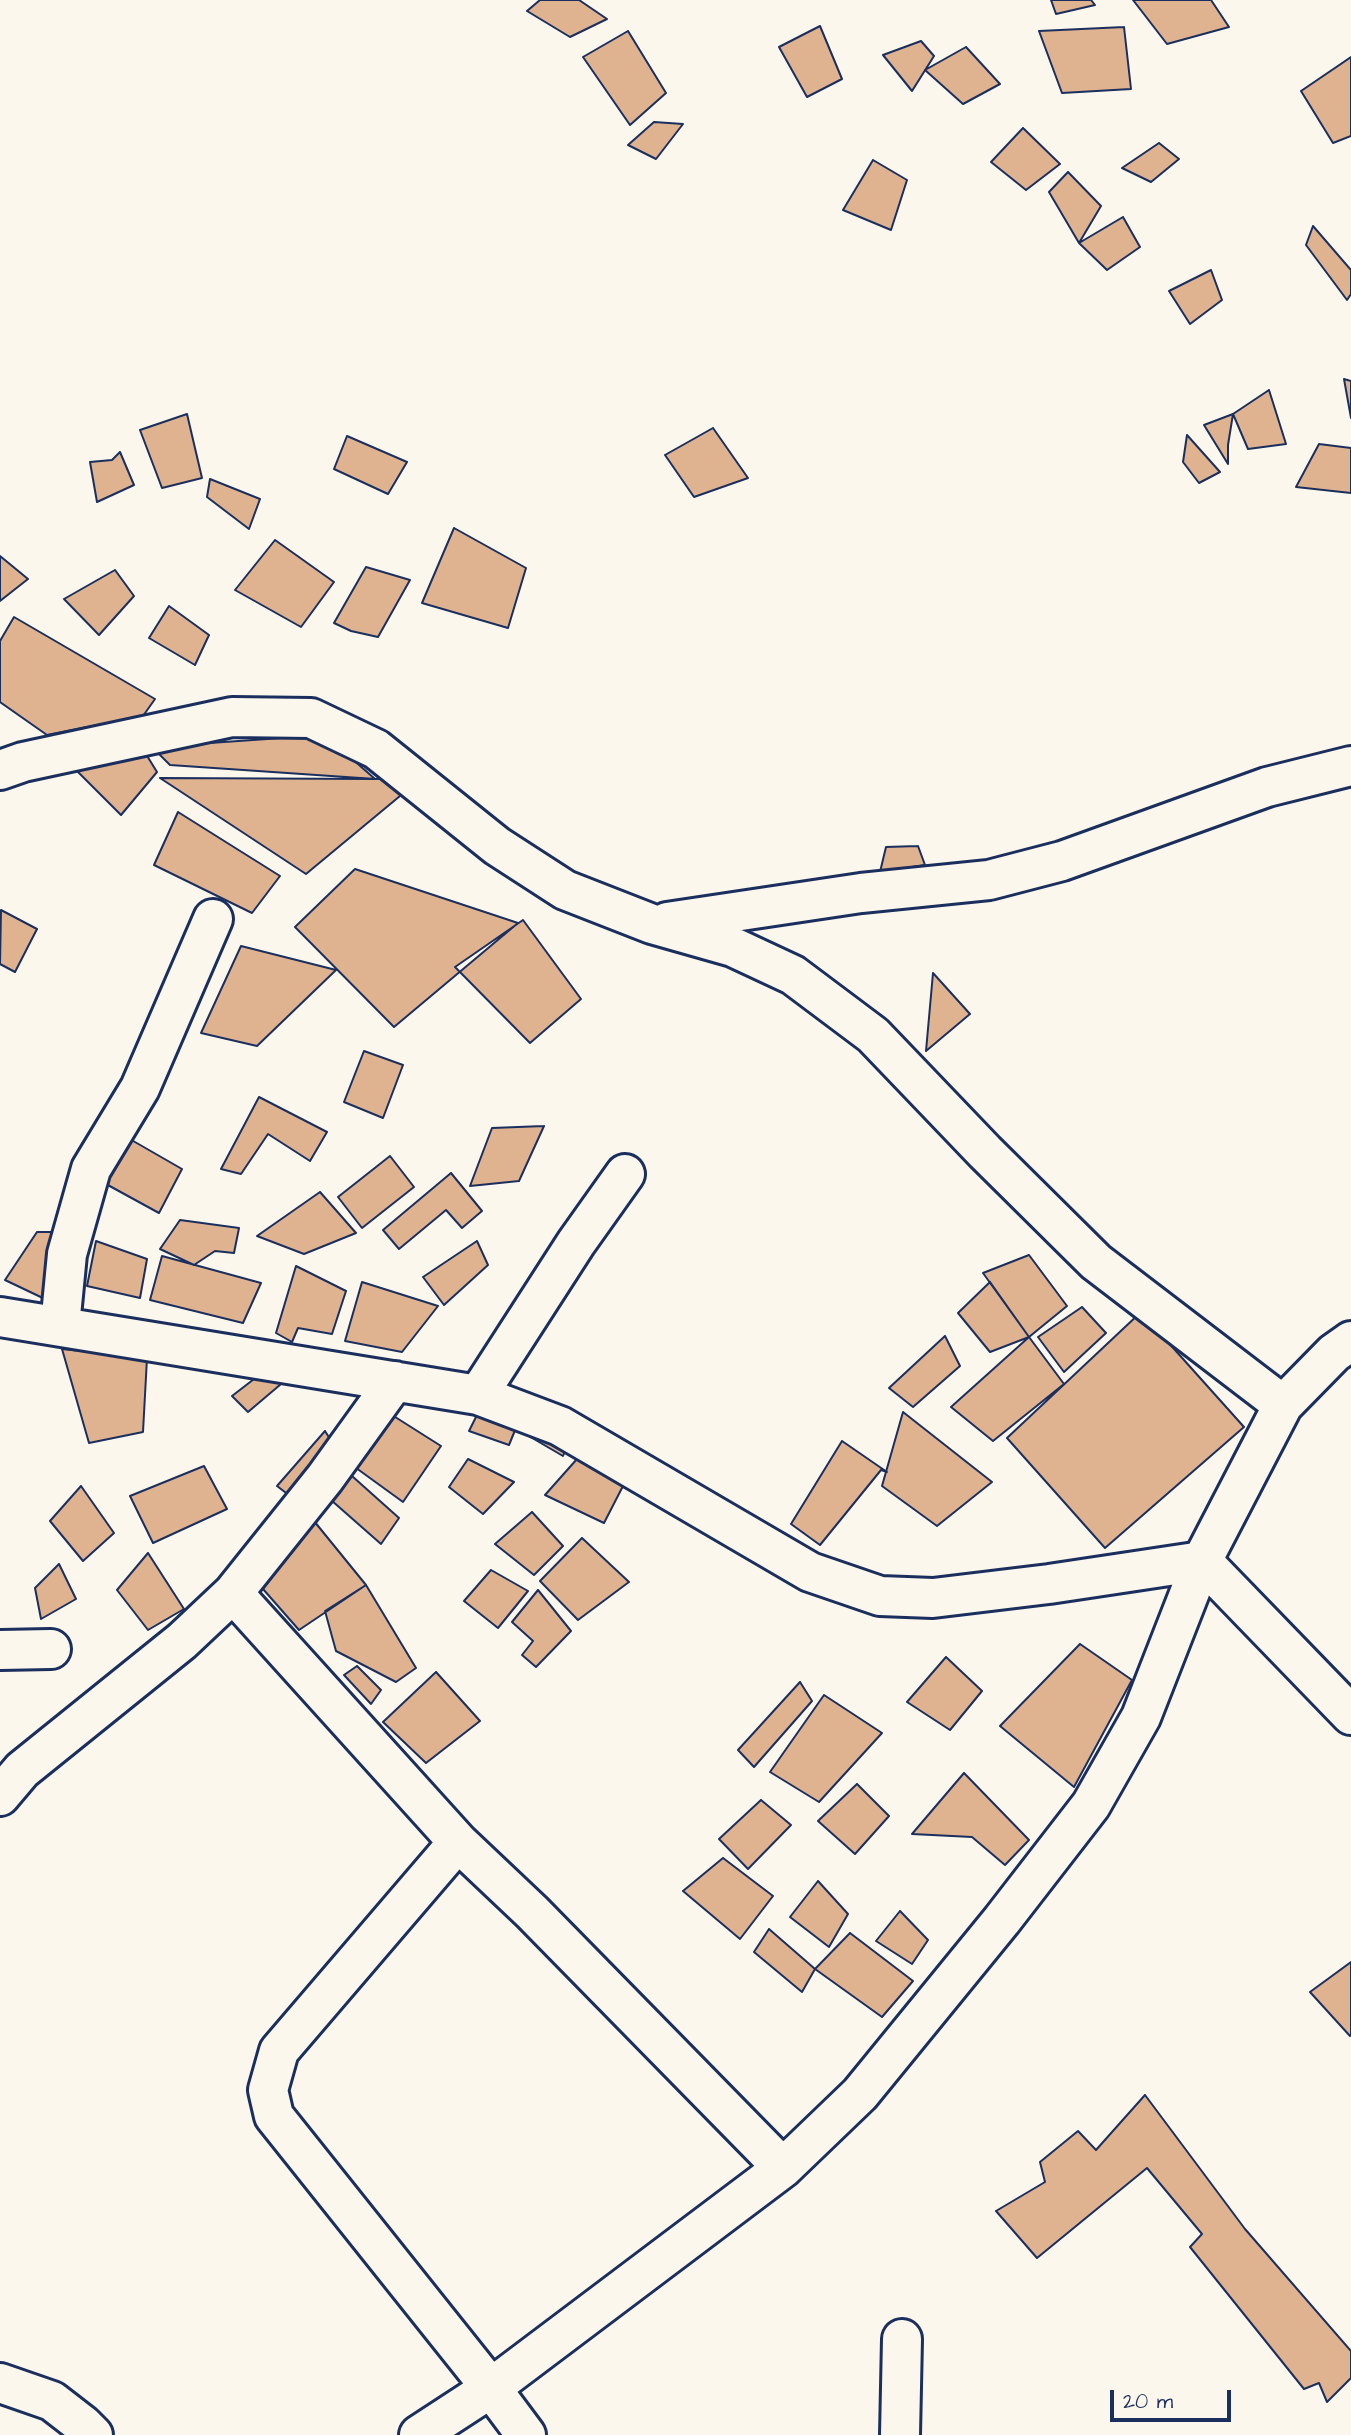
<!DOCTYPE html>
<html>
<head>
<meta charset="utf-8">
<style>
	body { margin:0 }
	#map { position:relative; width:1351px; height:2435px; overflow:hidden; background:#fbf7ec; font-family:"Architects Daughter",sans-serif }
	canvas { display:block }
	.scale { position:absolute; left:1110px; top:2390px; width:121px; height:32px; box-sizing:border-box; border:4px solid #1b2f5e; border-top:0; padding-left:9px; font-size:21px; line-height:24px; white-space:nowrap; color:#1b2f5e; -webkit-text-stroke:5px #fbf7ec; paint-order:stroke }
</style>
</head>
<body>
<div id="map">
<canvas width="1351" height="2435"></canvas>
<div class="scale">20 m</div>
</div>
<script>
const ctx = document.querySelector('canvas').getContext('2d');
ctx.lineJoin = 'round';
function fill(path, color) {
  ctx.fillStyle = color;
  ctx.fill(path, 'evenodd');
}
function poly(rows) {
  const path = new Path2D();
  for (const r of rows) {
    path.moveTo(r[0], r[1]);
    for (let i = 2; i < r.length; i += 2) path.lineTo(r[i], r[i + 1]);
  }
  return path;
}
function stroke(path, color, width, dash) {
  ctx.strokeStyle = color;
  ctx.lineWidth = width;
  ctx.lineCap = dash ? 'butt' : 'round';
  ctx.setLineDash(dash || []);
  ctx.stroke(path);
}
const building = poly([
	[540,0,579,0,607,19,570,37,527,11,540,0],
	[1051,0,1091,0,1095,5,1056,14,1051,0],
	[1133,0,1211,0,1229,27,1167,44,1133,0],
	[820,26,842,79,807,97,779,47,820,26],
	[1124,27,1131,89,1062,93,1039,31,1124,27],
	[628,31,666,93,630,125,583,57,628,31],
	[921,41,934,56,912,91,883,55,921,41],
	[966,47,1000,84,963,104,925,70,966,47],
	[1351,57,1351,136,1333,143,1301,91,1351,57],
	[654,122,683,124,656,159,628,145,654,122],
	[1023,128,1060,164,1026,190,991,162,1023,128],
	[1159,143,1179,159,1151,182,1122,168,1159,143],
	[873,160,907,180,891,230,843,210,873,160],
	[1068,172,1101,206,1079,243,1049,192,1068,172],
	[1123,217,1140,247,1107,270,1079,243,1123,217],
	[1313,226,1351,270,1351,294,1347,300,1306,245,1313,226],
	[1211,270,1222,300,1190,324,1169,291,1211,270],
	[1344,379,1351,381,1351,418,1344,379],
	[1269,390,1286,444,1248,449,1233,414,1269,390],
	[187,414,202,478,162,488,140,430,187,414],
	[1233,414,1228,445,1228,464,1204,425,1233,414],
	[713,428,748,478,694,497,665,455,713,428],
	[1187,435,1220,472,1199,483,1183,462,1187,435],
	[347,436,407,462,388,494,334,469,347,436],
	[1319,444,1351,448,1351,493,1296,487,1319,444],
	[120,452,134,485,97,502,90,462,112,460,120,452],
	[210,479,260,499,249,529,207,497,210,479],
	[454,528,526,568,508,628,422,603,454,528],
	[275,540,334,582,301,627,235,590,275,540],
	[0,556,28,579,0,601,0,556],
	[366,567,410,580,378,637,351,631,334,623,366,567],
	[115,570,134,596,99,635,64,599,115,570],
	[169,606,209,635,195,665,149,638,169,606],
	[14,617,155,699,143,716,47,735,0,702,0,641,14,617],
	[325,735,375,779,170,765,152,747,325,735],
	[141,746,157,772,121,815,70,764,141,746],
	[160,778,375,779,413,778,406,791,306,874,160,778],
	[178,812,280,876,252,913,154,865,178,812],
	[918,846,925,865,880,872,886,847,918,846],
	[355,869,518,923,394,1027,295,927,355,869],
	[1,910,37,929,15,972,0,964,1,910],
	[523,920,581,999,530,1043,455,967,523,920],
	[241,946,336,970,257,1046,201,1033,241,946],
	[933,973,970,1014,926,1051,933,973],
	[364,1051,403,1065,383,1118,344,1102,364,1051],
	[259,1097,327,1132,310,1161,268,1134,241,1174,221,1169,259,1097],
	[544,1126,519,1181,470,1186,492,1128,544,1126],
	[128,1138,182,1169,159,1213,106,1184,128,1138],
	[390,1156,414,1187,362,1228,338,1197,390,1156],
	[451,1173,482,1211,462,1228,446,1210,399,1249,383,1230,451,1173],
	[320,1192,356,1233,304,1254,257,1236,320,1192],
	[180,1220,239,1228,234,1253,215,1251,194,1265,160,1249,180,1220],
	[37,1232,61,1232,47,1300,5,1280,37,1232],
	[96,1241,147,1259,140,1298,87,1286,96,1241],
	[477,1241,488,1265,444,1305,423,1277,477,1241],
	[1029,1255,1067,1306,1029,1337,983,1273,1029,1255],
	[162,1256,261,1283,243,1323,150,1300,162,1256],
	[296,1266,346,1291,332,1334,298,1328,292,1342,276,1333,296,1266],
	[362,1282,438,1306,402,1352,345,1341,362,1282],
	[990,1282,1029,1337,990,1352,958,1313,990,1282],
	[1082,1307,1106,1333,1064,1372,1038,1337,1082,1307],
	[1141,1312,1244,1427,1105,1548,1007,1438,1141,1312],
	[945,1336,960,1366,913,1407,889,1388,945,1336],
	[1029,1337,1064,1384,993,1441,951,1407,1029,1337],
	[62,1349,147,1358,143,1432,89,1443,62,1349],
	[267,1369,294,1373,248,1412,232,1396,267,1369],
	[482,1405,520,1418,509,1445,469,1431,482,1405],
	[903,1412,992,1482,937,1526,882,1486,903,1412],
	[392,1415,441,1446,403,1502,352,1465,392,1415],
	[536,1427,569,1441,563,1456,527,1435,536,1427],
	[325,1431,337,1450,294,1499,277,1486,325,1431],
	[842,1441,887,1472,881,1470,820,1545,791,1524,842,1441],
	[468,1459,514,1482,483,1514,449,1487,468,1459],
	[577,1459,623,1486,604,1523,545,1495,577,1459],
	[204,1466,227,1509,153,1543,130,1496,204,1466],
	[352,1476,399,1518,381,1544,331,1500,352,1476],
	[81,1486,114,1533,83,1561,50,1521,81,1486],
	[532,1512,563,1546,534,1575,495,1544,532,1512],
	[314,1521,366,1585,299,1630,263,1589,314,1521],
	[582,1538,629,1582,578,1620,540,1581,582,1538],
	[148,1553,184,1609,148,1630,117,1590,148,1553],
	[59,1564,76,1599,41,1619,35,1588,59,1564],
	[491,1570,528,1591,498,1628,464,1601,491,1570],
	[366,1585,416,1668,396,1682,336,1651,325,1611,366,1585],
	[538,1590,571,1631,536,1667,522,1655,533,1641,512,1622,538,1590],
	[1080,1644,1132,1680,1074,1787,1000,1726,1080,1644],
	[946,1657,982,1691,950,1730,907,1702,946,1657],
	[357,1666,381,1690,371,1704,344,1675,357,1666],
	[436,1672,480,1721,426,1763,383,1722,436,1672],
	[800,1682,812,1701,754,1767,738,1750,800,1682],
	[824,1695,882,1733,819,1802,770,1772,824,1695],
	[964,1773,1029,1840,1005,1865,972,1837,912,1834,964,1773],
	[857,1784,889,1816,855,1854,818,1821,857,1784],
	[761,1800,791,1825,748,1869,719,1839,761,1800],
	[723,1858,773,1896,740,1939,683,1891,723,1858],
	[818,1881,848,1914,829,1947,790,1917,818,1881],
	[900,1911,928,1940,912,1964,876,1941,900,1911],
	[769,1929,815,1969,802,1992,754,1952,769,1929],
	[850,1933,913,1981,882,2017,815,1969,850,1933],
	[1351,1962,1351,2035,1350,2036,1310,1992,1351,1962],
	[1145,2095,1245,2229,1351,2351,1351,2378,1327,2402,1319,2383,1304,2389,1190,2247,1202,2234,1147,2168,1037,2258,996,2211,1045,2182,1040,2162,1078,2131,1096,2150,1145,2095]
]);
const minor = poly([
	[0,770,23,762,232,717,311,718,376,749,497,846,565,890,652,924,733,947,793,975,873,1035,985,1152,1096,1262,1283,1405],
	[667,922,861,893,989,880,1062,861,1267,787,1351,766],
	[0,1317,478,1395,560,1426,810,1572,880,1596,933,1598,1049,1584,1202,1561,1351,1715],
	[60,1326,67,1254,91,1169,140,1088,213,919],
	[478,1395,576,1243,625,1174],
	[233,1593,458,1842,532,1912,783,2168],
	[0,1650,51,1649],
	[0,1796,22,1770,182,1641,233,1593,325,1478,395,1381],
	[458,1842,279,2051,268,2090,274,2116,491,2388,526,2435],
	[0,2383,52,2401,83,2425,93,2435],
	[419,2435,491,2388,783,2168,860,2094,1002,1920,1091,1805,1141,1717,1202,1561,1283,1405,1334,1353,1351,1341],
	[900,2435,902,2339]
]);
fill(building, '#e0b390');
stroke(building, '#1b2f5e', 2);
stroke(minor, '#1b2f5e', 44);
stroke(minor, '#fbf7ec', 38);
</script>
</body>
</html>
